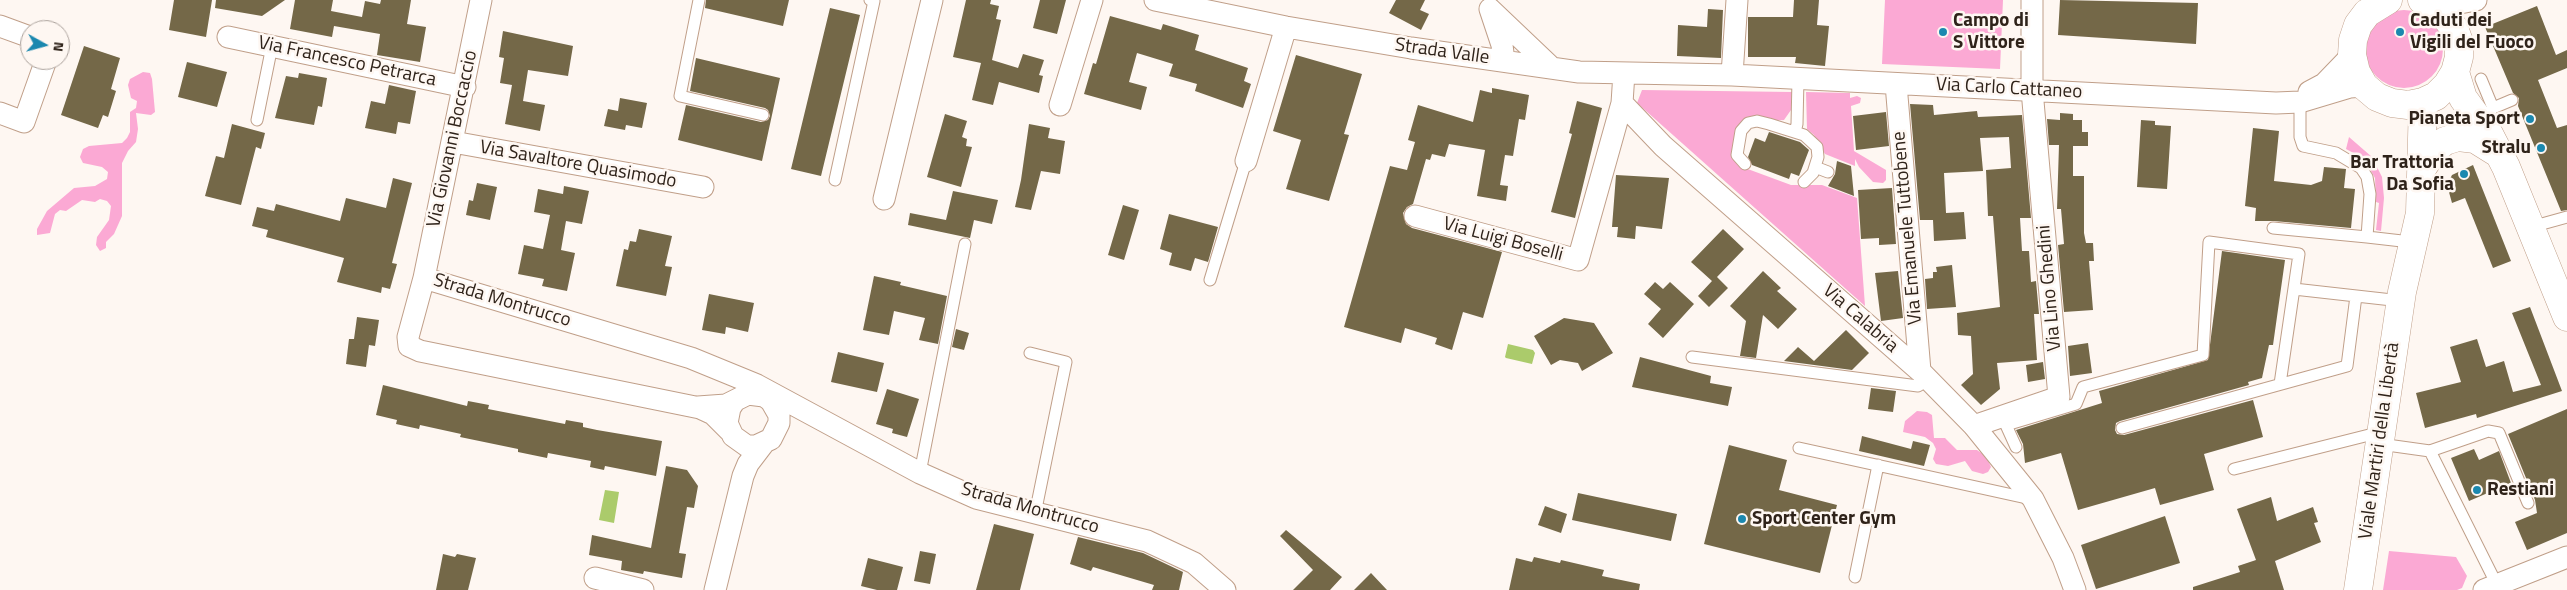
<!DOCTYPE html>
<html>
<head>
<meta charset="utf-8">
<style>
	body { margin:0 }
	#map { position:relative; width:2567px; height:590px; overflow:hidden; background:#fef7f2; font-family:"Titillium Web",sans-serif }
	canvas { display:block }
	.north { position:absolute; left:20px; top:20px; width:50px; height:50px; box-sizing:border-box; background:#fef7f2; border:1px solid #aba29c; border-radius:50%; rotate:97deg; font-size:14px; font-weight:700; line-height:20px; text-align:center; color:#2f231a }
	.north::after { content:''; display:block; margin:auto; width:18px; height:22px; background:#1b88af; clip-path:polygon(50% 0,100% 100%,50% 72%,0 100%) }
</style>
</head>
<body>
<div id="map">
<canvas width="2567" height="590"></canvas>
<div class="north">N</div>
</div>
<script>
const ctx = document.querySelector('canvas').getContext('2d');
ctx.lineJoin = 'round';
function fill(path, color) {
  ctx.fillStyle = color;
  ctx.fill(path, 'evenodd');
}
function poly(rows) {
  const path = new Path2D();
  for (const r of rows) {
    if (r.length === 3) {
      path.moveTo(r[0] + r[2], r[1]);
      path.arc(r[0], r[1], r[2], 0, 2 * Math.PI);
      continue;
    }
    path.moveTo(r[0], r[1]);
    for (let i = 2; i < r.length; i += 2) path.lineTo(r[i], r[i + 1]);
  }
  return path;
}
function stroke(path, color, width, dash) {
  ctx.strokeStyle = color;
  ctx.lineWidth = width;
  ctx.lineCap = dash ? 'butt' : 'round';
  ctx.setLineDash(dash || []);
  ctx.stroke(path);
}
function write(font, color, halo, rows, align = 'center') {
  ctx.font = font + ' "Titillium Web",sans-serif';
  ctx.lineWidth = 5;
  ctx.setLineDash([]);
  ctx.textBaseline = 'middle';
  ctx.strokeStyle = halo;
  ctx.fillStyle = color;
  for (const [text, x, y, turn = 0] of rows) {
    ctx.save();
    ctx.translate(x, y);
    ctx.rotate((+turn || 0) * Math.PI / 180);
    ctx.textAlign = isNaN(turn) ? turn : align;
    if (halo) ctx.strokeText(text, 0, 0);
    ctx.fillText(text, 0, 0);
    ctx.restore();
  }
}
const green = poly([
	[1885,0,2003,0,2000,69,1882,64],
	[2404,49,39],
	[143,72,150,73,152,79,155,112,151,115,136,113,138,129,136,142,128,151,122,163,122,216,114,234,106,242,106,248,100,251,96,245,97,237,109,220,111,206,107,201,100,199,95,202,82,200,66,211,60,210,55,214,50,233,37,235,37,229,47,211,74,188,95,186,107,179,108,172,102,167,83,163,80,157,83,149,89,146,122,143,127,138,130,132,130,112,136,108,137,101,131,98,128,85,130,79],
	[1642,90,1792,92,1791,110,1784,120,1768,121,1740,129,1734,155,1745,168,1791,185,1822,185,1857,198,1865,306,1637,103],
	[1806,92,1850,93,1850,98,1857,96,1861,98,1860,103,1851,106,1854,151,1886,170,1886,180,1883,183,1873,182,1859,167,1855,159,1855,166,1825,154,1814,135,1807,129],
	[2349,137,2372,157,2382,177,2384,198,2381,231,2376,230,2379,203,2376,202,2375,178,2367,164,2359,156,2346,149],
	[1917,411,1927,412,1932,415,1934,438,1945,438,1957,450,1977,450,1986,456,1991,467,1988,472,1983,474,1972,471,1965,461,1948,466,1936,464,1933,459,1936,449,1933,443,1925,437,1903,432,1905,421],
	[2389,551,2456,557,2467,576,2462,588,2457,590,2383,590]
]);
const water = poly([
	[1508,344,1533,350,1535,353,1532,364,1506,358,1505,357],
	[605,490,619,492,614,523,599,520]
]);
const building = poly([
	[174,0,212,0,206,37,169,30],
	[216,0,285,0,262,16,215,8],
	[295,0,333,0,331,11,362,17,365,1,380,4,381,0,411,0,407,24,426,27,420,62,377,55,380,34,334,26,332,37,290,29],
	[706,0,789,0,783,26,705,8],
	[966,0,991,0,990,4,999,6,996,19,1001,20,992,60,1018,68,1023,54,1044,60,1039,75,1043,76,1039,93,999,82,993,105,972,100,981,63,953,57],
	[1040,0,1066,0,1057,34,1033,28],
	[1396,0,1425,0,1420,10,1429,14,1421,30,1389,13],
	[1794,0,1819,0,1817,25,1829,26,1825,66,1795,63,1796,57,1748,57,1748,17,1793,17],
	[2060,0,2198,3,2196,44,2058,35],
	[2537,6,2556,55,2567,50,2567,68,2538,80,2557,128,2567,125,2567,210,2561,211,2518,106,2519,98,2513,93,2485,27],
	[830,8,860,15,821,176,791,169],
	[1708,9,1723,10,1721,58,1677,56,1678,25,1707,27],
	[1110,16,1161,30,1163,24,1199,35,1195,50,1248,68,1244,81,1251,84,1243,108,1195,91,1197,84,1169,76,1173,64,1137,53,1129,82,1147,87,1141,110,1084,94,1093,63,1096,64],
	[503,31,573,46,568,76,528,70,523,101,545,105,540,131,505,124,512,85,500,83,504,58,499,57],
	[84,46,120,58,111,89,116,91,108,117,103,115,98,128,61,115],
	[1296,55,1362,74,1344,134,1349,135,1329,201,1286,189,1301,140,1273,131],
	[696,58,780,78,762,161,678,140,686,105,761,122,768,120,770,116,768,110,765,108,690,91],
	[187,62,227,72,217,107,178,97],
	[299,73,327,78,322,107,318,106,314,125,275,118,286,76,298,78],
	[389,85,416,91,410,124,398,122,396,134,365,128,371,101,385,104],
	[1492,88,1529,95,1525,120,1519,119,1513,156,1505,155,1500,185,1508,186,1506,201,1477,196,1485,150,1449,144,1445,157,1432,154,1430,160,1426,159,1413,204,1407,207,1403,213,1406,224,1412,228,1502,252,1483,318,1463,312,1452,350,1435,344,1437,338,1405,328,1401,343,1344,327,1390,166,1407,170,1415,142,1408,140,1418,105,1473,122,1480,90,1492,93],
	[620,98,647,103,642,128,626,125,625,130,604,126,608,109,618,111],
	[1577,101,1602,108,1575,218,1551,212,1572,134,1569,133],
	[1910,104,1933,105,1934,115,1977,111,1978,117,2022,115,2031,218,2020,218,2022,251,2029,251,2031,282,2036,281,2039,314,2034,314,2037,360,1997,363,2000,389,1981,405,1961,385,1973,374,1971,336,1958,335,1957,313,2000,307,1993,216,1988,216,1986,170,2011,168,2009,137,1980,138,1983,171,1944,173,1946,213,1964,212,1966,239,1934,241,1933,220,1920,220],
	[1886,112,1889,146,1856,150,1853,116],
	[2060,113,2073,114,2073,120,2082,120,2082,132,2088,132,2088,146,2073,146,2073,176,2084,176,2084,233,2086,243,2093,243,2094,261,2089,261,2093,310,2064,312,2058,245,2064,244,2061,209,2057,209,2059,145,2049,145,2047,119,2060,120],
	[945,114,967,121,962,137,967,139,966,146,972,147,961,187,927,177],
	[2141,120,2155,121,2155,125,2171,126,2167,189,2137,187],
	[232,124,265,133,261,149,256,147,241,205,205,196,216,156,224,158],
	[1029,124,1050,128,1048,138,1065,141,1060,174,1041,171,1031,210,1015,207,1021,180],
	[2253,128,2279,131,2274,181,2311,185,2322,181,2324,167,2346,169,2344,188,2355,189,2351,228,2274,221,2255,221,2256,208,2245,206],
	[1769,132,1800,142,1809,150,1799,176,1791,173,1789,179,1752,165,1748,157,1755,138,1765,142],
	[1837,161,1851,166,1854,196,1828,186,1835,174],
	[2473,165,2511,261,2493,268,2465,198,2452,203,2447,185,2452,175],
	[1616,175,1669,178,1662,229,1636,226,1635,239,1617,237,1618,227,1612,227],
	[393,178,412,183,392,263,397,264,390,289,382,287,381,293,337,282,344,258,266,237,268,230,252,226,257,207,274,211,276,204,340,221,346,198,386,208],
	[477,183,497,187,490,220,466,215,469,200,473,201],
	[564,186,589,191,582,224,566,221,561,250,575,253,567,291,542,286,544,279,518,274,524,245,543,249,550,215,534,212,538,189,563,194],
	[1892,188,1896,244,1879,245,1879,238,1861,239,1858,190],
	[953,191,998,200,992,224,974,220,970,238,908,225,910,213,946,220],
	[1123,205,1139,210,1124,260,1108,255],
	[1169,214,1218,227,1208,262,1195,258,1191,271,1169,265,1172,253,1160,249],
	[639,229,672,236,665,266,672,267,666,296,616,286,624,249,628,250,630,241,636,242],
	[1723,229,1744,249,1717,277,1728,288,1709,307,1698,296,1712,281,1691,262],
	[2222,251,2285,260,2273,345,2269,345,2262,378,2248,382,2249,385,2120,421,2116,423,2115,430,2117,434,2124,435,2253,400,2263,437,2204,454,2214,490,2160,505,2155,488,2078,510,2061,453,2025,463,2023,444,2016,430,2102,403,2099,391,2208,360],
	[1952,265,1956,307,1927,309,1925,279,1933,278,1933,272,1937,272,1936,267],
	[1763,271,1781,288,1777,291,1797,309,1778,329,1763,315,1756,358,1740,356,1746,321,1730,306],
	[1898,271,1903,318,1881,321,1875,273],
	[874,276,901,282,900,285,947,296,938,344,919,340,925,318,894,311,889,335,863,330],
	[1655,282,1663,289,1670,282,1694,304,1663,338,1648,324,1661,309,1644,294],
	[709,294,754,303,748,332,726,327,725,334,702,330],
	[2530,307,2562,391,2477,418,2476,414,2425,428,2416,393,2461,382,2450,347,2477,339,2486,367,2504,361,2513,392,2541,385,2512,313],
	[357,317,379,320,375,346,369,345,366,367,346,364,349,339,354,339],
	[1564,318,1594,323,1613,353,1582,371,1578,363,1560,360,1551,365,1534,336],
	[956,329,969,333,964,350,952,347],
	[1846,330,1869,353,1852,370,1784,361,1798,347,1814,361],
	[2088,343,2092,373,2070,376,2068,346],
	[838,352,884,363,877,392,831,382],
	[1640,357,1711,376,1710,383,1732,387,1728,406,1632,387],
	[2043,362,2045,379,2028,382,2026,365],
	[383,385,467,406,468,401,489,405,488,409,565,424,566,420,583,423,583,427,597,430,662,441,656,476,605,466,604,470,590,467,591,461,548,453,547,458,518,452,518,449,460,437,461,434,420,425,419,429,396,424,397,420,376,415],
	[1871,388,1896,391,1893,412,1868,409],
	[887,389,919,399,907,437,892,433,893,429,876,424],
	[2567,409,2567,533,2527,550,2515,522,2537,513,2535,500,2508,434],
	[1862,436,1911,449,1913,441,1930,445,1924,466,1859,451],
	[1729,445,1787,460,1779,490,1837,505,1820,573,1704,544],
	[2474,449,2479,460,2499,451,2511,483,2469,501,2451,458],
	[666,466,687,470,698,486,694,508,687,507,679,553,686,554,682,578,644,571,643,574,621,570,622,561,589,555,592,535,651,548],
	[1578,493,1677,514,1671,541,1572,520],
	[2271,497,2277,521,2313,507,2318,522,2314,523,2321,542,2275,561,2284,590,2193,590,2193,587,2240,572,2238,566,2256,560,2237,509],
	[1545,506,1567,514,1561,533,1538,525],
	[2165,516,2180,563,2096,589,2081,545],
	[994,524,1034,534,1020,590,976,590],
	[1286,530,1342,577,1330,590,1293,590,1313,570,1280,536],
	[1078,537,1143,553,1183,572,1179,590,1152,590,1154,585,1093,567,1091,571,1070,564],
	[920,551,936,554,930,584,914,581],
	[443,554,455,557,457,554,476,558,468,590,436,590],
	[1534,557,1560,563,1561,560,1604,570,1602,576,1640,584,1639,590,1509,590,1516,558,1532,562],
	[868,558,903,567,897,590,877,590,861,586],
	[1371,573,1387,590,1354,590]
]);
const lane = poly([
	[699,0,680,96,763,115],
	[2481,79,2493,108],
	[2300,102,2300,137,2303,146,2336,153,2361,168,2367,177,2370,194,2367,237,2402,241],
	[257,120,272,46],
	[2481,122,2493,108,2512,100],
	[1795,132,1797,124,1798,79],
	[1745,164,1737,155,1741,131,1748,123,1757,121,1769,124,1804,135,1817,147,1818,157,1813,173,1804,182],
	[1815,167,1828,172],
	[835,180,874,1,870,0],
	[2531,227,2567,217],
	[2273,228,2367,237],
	[1210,280,1246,161],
	[2294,289,2401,301],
	[1030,353,1066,362,1035,514],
	[1692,357,1918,386,1928,380],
	[2122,428,2347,366,2356,296],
	[2380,444,2430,451,2497,585],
	[2016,447,2006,425,2076,404,2083,387,2203,355,2209,242,2299,254,2280,384],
	[1799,448,2031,499],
	[2430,451,2488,431,2499,433,2528,503],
	[2234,469,2381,432],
	[920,473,965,244],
	[1855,577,1878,465]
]);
const street = poly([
	[481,0,424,278,408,337,409,346,420,351,700,408,713,414,729,430],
	[1155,0,1286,27,1411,48,1579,72,1732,75,2276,103,2300,102,2350,87,2364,86],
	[2438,7,2476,0],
	[0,26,30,37],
	[228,37,465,87],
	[1504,61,1502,45,1490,9,1551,67],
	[1624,73,1622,103,1663,146,1920,371,1974,426,2033,499,2063,558,2075,590],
	[1732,75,1737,0],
	[1896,84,1920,371],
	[2309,92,2324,84,2352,55],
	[1060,105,1092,0],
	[0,113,24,122,46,60],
	[453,142,703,187],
	[1246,161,1286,27],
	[884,199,932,0],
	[1415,216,1578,260,1622,103],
	[424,278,691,358,757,385,920,473,976,498,1147,541,1194,563,1225,590],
	[698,407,726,405,748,394,764,396,771,401,779,415,779,423,771,439,756,446,747,446,733,436,727,423,730,408,734,402],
	[1974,426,2059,397,2032,90,2032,0],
	[595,578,643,590],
	[715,590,743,476,748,464,764,443],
	[2484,590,2567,557]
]);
const secondary = poly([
	[2388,0,2367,13,2358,25,2353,40,2352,55,2356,72,2364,86,2377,97,2392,103,2408,105,2423,102,2436,96,2447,85,2455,72,2459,57,2459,42,2454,28,2438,7,2422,0],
	[2455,72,2463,98,2489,134,2506,167,2567,317],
	[2423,167,2434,150,2445,141,2458,137,2475,139,2499,154],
	[2358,590,2402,292,2420,213,2423,102]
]);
const markers = [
	[1943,32,5,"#1b88af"],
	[2400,32,5,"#1b88af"],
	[2530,119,5,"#1b88af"],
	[2541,148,5,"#1b88af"],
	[2464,174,5,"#1b88af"],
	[2477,490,5,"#1b88af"],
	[1742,519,5,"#1b88af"]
];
const poiNames = [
	["Campo di",1953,21],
	["S Vittore",1953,43],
	["Caduti dei",2410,21],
	["Vigili del Fuoco",2410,43],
	["Pianeta Sport",2520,119,"right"],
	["Stralu",2531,148,"right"],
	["Bar Trattoria",2454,163,"right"],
	["Da Sofia",2454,185,"right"],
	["Restiani",2487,490],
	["Sport Center Gym",1752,519]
];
const streetNames = [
	["Strada Valle",1442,52,8],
	["Via Francesco Petrarca",347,62,12],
	["Via Carlo Cattaneo",2009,89,3],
	["Via Giovanni Boccaccio",453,139,-78],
	["Via Savaltore Quasimodo",578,165,10],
	["Via Emanuele Tuttobene",1908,228,-95],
	["Via Luigi Boselli",1503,240,15],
	["Via Lino Ghedini",2050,288,-95],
	["Strada Montrucco",502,301,17],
	["Via Calabria",1860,319,41],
	["Viale Martiri della Libertà",2380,441,-82],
	["Strada Montrucco",1030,509,16]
];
fill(green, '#fba9d4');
fill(water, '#abcb6b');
fill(building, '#746848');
stroke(lane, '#c09f89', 13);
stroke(street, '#c09f89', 23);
stroke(secondary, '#c09f89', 29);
stroke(lane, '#fff', 11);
stroke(street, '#fff', 21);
stroke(secondary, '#fff', 28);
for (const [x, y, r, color] of markers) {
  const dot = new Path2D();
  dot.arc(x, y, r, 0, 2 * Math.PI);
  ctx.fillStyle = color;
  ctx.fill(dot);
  stroke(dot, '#fef7f2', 2);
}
write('bold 19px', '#2f231a', '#fef7f2', poiNames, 'left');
write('19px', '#2f231a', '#fef7f2', streetNames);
</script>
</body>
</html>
